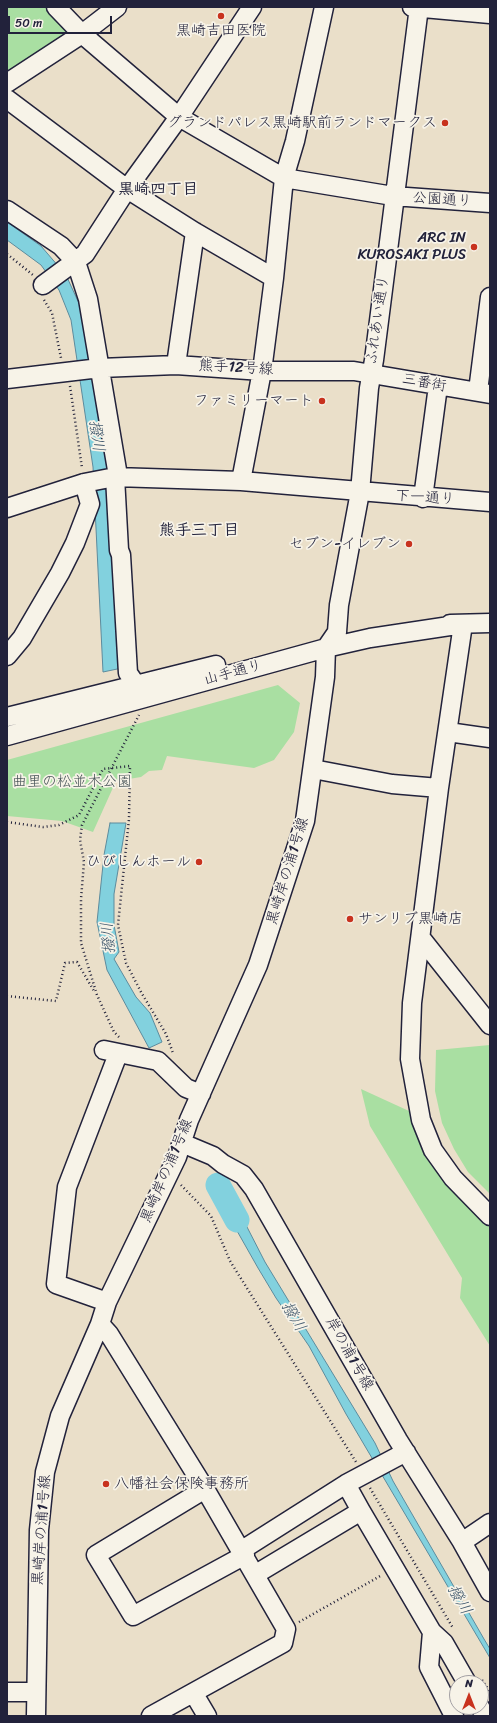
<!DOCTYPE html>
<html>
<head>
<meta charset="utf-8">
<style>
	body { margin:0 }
	#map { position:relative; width:497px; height:1723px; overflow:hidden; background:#eadfc9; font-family:Sriracha,sans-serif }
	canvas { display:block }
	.frame { position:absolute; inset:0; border:8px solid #22223b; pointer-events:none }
	.north { position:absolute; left:449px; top:1675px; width:40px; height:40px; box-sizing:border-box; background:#f7f3e8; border:1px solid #a29fa3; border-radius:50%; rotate:0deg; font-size:11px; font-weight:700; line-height:16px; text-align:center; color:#22223b }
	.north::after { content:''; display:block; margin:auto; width:14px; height:18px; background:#c8321e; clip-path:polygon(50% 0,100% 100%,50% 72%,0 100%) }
	.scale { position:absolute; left:8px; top:16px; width:104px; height:18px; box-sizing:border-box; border:2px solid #22223b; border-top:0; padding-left:5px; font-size:12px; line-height:14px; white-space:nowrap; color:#22223b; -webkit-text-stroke:3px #f7f3e8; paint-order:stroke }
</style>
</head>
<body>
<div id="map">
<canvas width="497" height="1723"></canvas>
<div class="frame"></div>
<div class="north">N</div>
<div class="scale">50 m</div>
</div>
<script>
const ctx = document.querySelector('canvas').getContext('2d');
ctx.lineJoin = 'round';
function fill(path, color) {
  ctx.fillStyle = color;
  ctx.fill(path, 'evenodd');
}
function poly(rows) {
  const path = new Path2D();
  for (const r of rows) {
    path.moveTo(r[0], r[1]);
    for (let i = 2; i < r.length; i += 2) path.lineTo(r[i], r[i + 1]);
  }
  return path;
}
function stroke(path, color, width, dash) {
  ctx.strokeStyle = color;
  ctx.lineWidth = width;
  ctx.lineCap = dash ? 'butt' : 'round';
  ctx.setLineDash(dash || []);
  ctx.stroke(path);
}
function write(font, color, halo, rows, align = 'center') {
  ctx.font = font + ' Sriracha,"Klee One",sans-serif';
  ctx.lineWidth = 3.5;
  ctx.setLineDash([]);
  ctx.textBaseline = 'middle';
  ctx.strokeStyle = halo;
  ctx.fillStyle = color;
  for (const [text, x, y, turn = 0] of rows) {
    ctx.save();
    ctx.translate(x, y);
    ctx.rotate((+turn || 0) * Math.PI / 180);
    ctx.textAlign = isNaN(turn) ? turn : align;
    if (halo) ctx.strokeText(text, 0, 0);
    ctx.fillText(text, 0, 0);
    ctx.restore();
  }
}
const green = poly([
	[7,7,49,7,74,30,7,81],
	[278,685,300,703,294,732,274,760,254,768,167,756,162,770,149,771,141,777,116,781,93,832,62,821,7,816,7,760],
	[490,1045,490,1194,468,1172,454,1149,442,1123,435,1091,436,1050],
	[361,1089,409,1111,424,1147,490,1223,490,1346,460,1298,462,1278,370,1126]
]);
const water = poly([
	[7,222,41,246,59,267,66,275,82,310,111,464,122,668,103,672,93,467,71,320,59,290,41,265,7,240,7,222],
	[110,823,126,823,114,894,114,925,119,952,114,959,136,997,150,1013,162,1042,149,1048,107,970,97,922,104,855,110,823],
	[227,1188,265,1262,375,1443,393,1481,484,1639,490,1649,490,1658,346,1414,309,1346,276,1298,258,1268,215,1192,227,1188]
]);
const river = poly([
	[218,1185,237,1220]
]);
const path = poly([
	[7,254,33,275],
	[44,300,52,313,61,358],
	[70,386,82,468],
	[7,822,43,827,59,825,79,815,103,769,130,766,129,819,118,925,126,963,141,992,166,1034,173,1053],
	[7,996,56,1001,65,963,77,962,94,991],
	[119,1037,114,1032,97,995,81,943,81,899,84,862,80,840,82,825,139,715],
	[181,1185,211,1216,230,1261,356,1462],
	[370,1488,453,1628],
	[299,1622,382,1575],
	[482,1680,490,1692]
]);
const minor = poly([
	[56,7,82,34,179,117,284,178,393,196,490,203],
	[412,7,490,14],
	[7,83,82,34,117,7],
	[7,99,127,189,195,232,274,278],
	[7,210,61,246,76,262,88,299,117,470,115,477,119,550,121,555,128,673,137,686],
	[43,285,85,254,127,189,179,117,252,7],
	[176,365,195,232],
	[7,379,100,368,176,365,262,371,354,371,490,394],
	[478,391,490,297],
	[241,481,262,371,274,278,284,178,295,141,324,7],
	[423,498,438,386],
	[7,508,84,483,115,477,241,481,490,502],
	[450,624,490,623],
	[7,656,22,638,60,573,75,543,90,504,84,483],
	[7,717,216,665],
	[448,732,490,738],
	[7,736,326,648,370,638,463,624,439,788,412,1003,410,1059,421,1120,433,1150,453,1178,490,1216],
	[313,769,392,784,439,788],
	[421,938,490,1025],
	[104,1050,158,1061,186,1088,201,1094],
	[182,1143,213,1156,223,1164,243,1175,254,1189,398,1440,462,1542,490,1592],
	[107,1302,56,1284,67,1187,118,1054],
	[100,1324,109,1334,205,1489,286,1629,283,1643,151,1716],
	[205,1489,96,1555,133,1616,245,1555],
	[361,1511,432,1632,444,1643,467,1683],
	[462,1542,490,1523],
	[242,1550,346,1484,406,1452],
	[256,1574,361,1511,346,1484],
	[432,1632,429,1667,454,1716],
	[7,1692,36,1692],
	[194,1694,207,1716],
	[480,1707,485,1716],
	[36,1716,39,1530,45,1472,60,1416,100,1324,107,1302,177,1157,189,1120,258,965,305,821,325,677,326,648,337,632,339,605,360,492,369,388,374,360,419,7]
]);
const markers = [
	[221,16,4,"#c8321e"],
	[445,123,4,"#c8321e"],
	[474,247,4,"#c8321e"],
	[322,401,4,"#c8321e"],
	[409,544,4,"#c8321e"],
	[199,862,4,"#c8321e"],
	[350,919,4,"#c8321e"],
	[106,1484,4,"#c8321e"]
];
const poiNames = [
	["黒崎吉田医院",221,31,"center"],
	["グランドパレス黒崎駅前ランドマークス",437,123],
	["ARC IN",466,238],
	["KUROSAKI PLUS",466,255],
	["ファミリーマート",314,401],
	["セブン-イレブン",401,544],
	["ひびしんホール",191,862],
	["サンリブ黒崎店",358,919,"left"],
	["八幡社会保険事務所",114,1484,"left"]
];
const streetNames = [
	["公園通り",442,200,4],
	["ふれあい通り",378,320,-82],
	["熊手12号線",236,368,3],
	["三番街",424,383,10],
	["下一通り",425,498,4],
	["山手通り",233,673,-15],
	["黒崎岸の浦1号線",288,871,-73],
	["黒崎岸の浦1号線",167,1171,-67],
	["岸の浦1号線",349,1354,60],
	["黒崎岸の浦1号線",42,1530,-86]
];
const parkNames = [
	["曲里の松並木公園",72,782]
];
const neighbourhoodNames = [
	["黒崎四丁目",158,190],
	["熊手三丁目",199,531]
];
const waterNames = [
	["撥川",96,436,82],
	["撥川",109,938,-95],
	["撥川",293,1317,59],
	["撥川",459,1600,60]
];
fill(green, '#a9dfa2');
fill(water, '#82d1de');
stroke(water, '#5c8b9d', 1);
stroke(river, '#82d1de', 25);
stroke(minor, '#22223b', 21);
stroke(path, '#22223b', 2.5, [1, 3]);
stroke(minor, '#f7f3e8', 18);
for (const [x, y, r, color] of markers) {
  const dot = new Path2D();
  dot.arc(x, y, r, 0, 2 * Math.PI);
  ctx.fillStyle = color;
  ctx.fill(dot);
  stroke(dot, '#f7f3e8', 1.5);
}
write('15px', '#22223b', '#f7f3e8', poiNames, 'right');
write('15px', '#22223b', '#f7f3e8', streetNames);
write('15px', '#445155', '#f7f3e8', parkNames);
write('bold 16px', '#22223b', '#f7f3e8', neighbourhoodNames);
write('italic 16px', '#3f576c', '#f7f3e8', waterNames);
</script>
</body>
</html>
